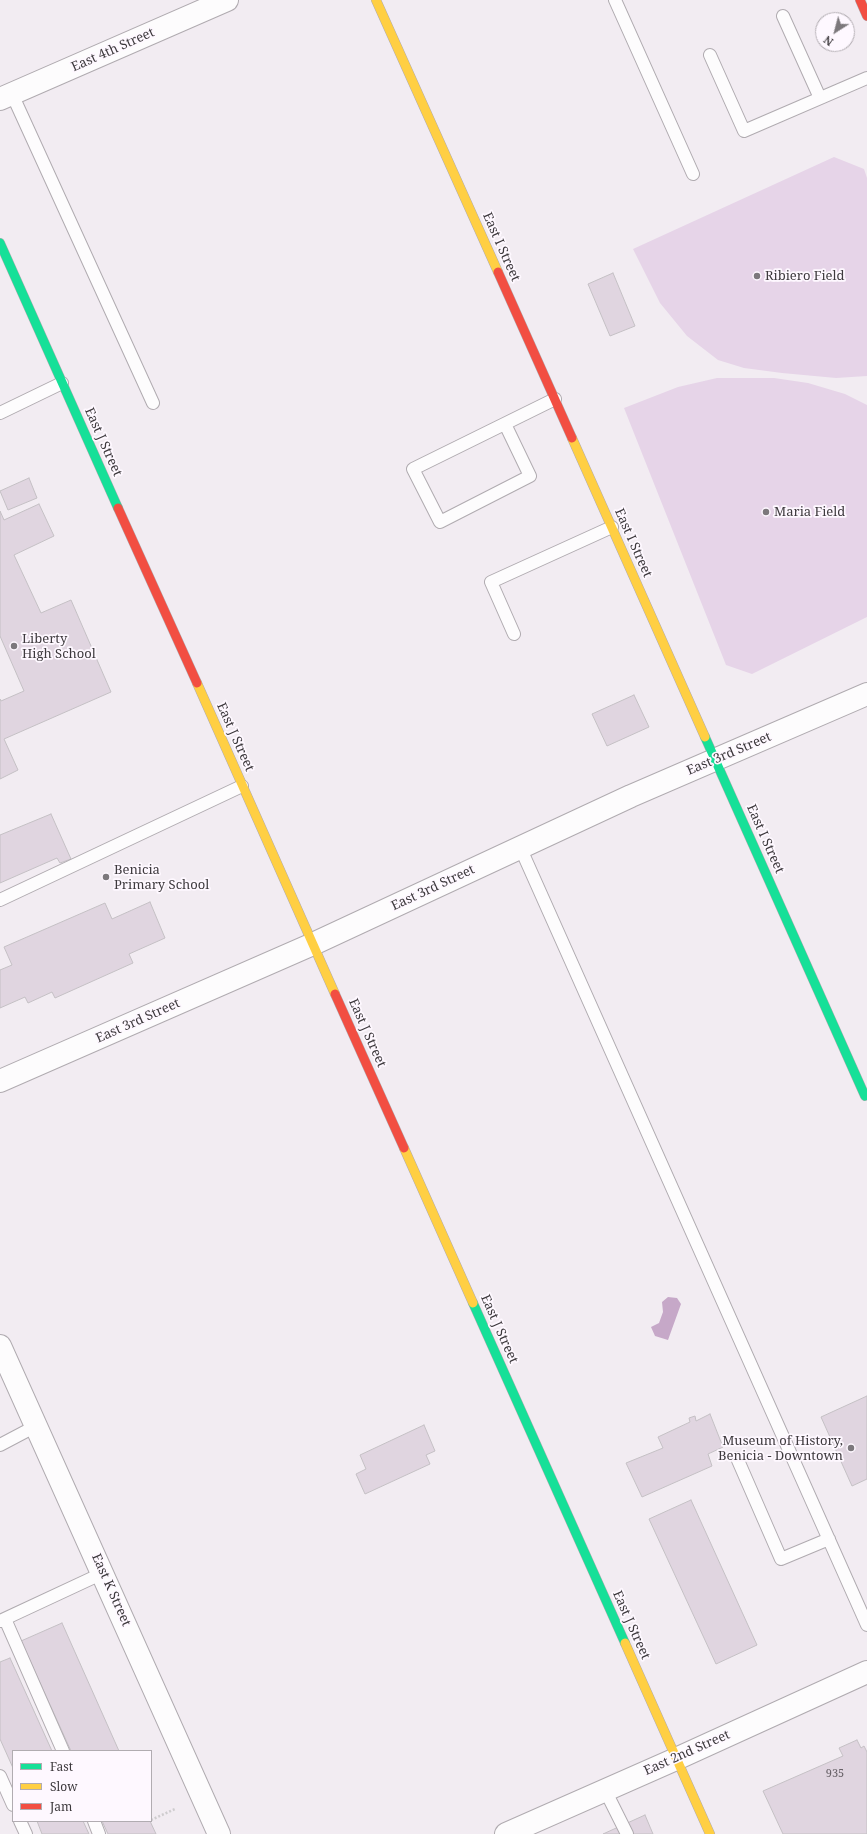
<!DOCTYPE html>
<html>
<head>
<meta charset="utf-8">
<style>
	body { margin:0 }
	#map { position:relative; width:867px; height:1834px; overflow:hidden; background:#f2ecf2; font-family:"Noto Serif",serif }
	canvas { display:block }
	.legend { position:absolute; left:12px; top:1750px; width:140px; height:72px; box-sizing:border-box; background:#fef8ff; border:1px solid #b1acb1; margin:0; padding:5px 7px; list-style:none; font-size:12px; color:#3d393d }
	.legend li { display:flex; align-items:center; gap:8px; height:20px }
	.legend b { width:20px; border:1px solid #b1acb1 }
	.north { position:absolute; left:815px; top:12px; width:40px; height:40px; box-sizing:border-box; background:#fef8ff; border:1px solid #b1acb1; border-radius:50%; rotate:216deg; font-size:11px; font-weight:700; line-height:16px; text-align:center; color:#3d393d }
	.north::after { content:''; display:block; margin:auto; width:14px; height:18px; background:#7c787c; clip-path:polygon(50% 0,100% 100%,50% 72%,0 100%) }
</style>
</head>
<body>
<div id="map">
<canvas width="867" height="1834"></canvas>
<ul class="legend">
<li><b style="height:5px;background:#16e098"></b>Fast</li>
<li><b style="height:5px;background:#ffcf43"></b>Slow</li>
<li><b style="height:5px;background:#f24e42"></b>Jam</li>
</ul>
<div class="north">N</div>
</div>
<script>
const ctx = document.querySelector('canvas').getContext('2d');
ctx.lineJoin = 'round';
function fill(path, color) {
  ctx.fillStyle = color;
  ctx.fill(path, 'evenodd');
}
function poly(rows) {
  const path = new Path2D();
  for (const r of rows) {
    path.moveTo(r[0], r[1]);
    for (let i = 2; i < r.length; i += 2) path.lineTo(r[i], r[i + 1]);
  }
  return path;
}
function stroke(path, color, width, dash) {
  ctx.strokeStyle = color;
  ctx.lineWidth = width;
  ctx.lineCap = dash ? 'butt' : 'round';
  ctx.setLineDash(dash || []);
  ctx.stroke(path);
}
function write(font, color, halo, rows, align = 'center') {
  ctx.font = font + ' "Noto Serif",serif';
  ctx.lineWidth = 3.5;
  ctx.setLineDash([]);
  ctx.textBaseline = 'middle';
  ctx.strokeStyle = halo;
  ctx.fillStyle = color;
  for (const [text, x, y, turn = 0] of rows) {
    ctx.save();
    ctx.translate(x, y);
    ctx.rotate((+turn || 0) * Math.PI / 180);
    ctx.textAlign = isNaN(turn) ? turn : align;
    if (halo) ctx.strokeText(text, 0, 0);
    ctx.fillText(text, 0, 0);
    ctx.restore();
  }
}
const green = poly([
	[834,157,864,169,867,178,867,376,836,378,782,373,744,368,718,360,687,336,660,303,633,249],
	[717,378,774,378,808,383,845,394,867,405,867,617,752,674,726,665,624,408,678,387]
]);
const water = poly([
	[668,1297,677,1298,681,1304,668,1340,655,1336,651,1327,659,1323,663,1312,662,1302]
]);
const building = poly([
	[613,273,635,326,610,336,588,284,613,273],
	[29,478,37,498,8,510,0,491,29,478],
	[39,504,54,536,14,555,41,613,71,600,111,692,4,739,18,770,0,779,0,699,1,701,24,691,0,636,0,511,4,520,39,504],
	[634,695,649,727,607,746,592,714,634,695],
	[51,814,71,859,60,863,57,858,0,883,0,835,51,814],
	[150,902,165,938,129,954,133,963,55,998,52,992,28,1003,25,997,0,1008,0,970,12,965,4,947,105,903,112,919,150,902],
	[867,1396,867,1479,852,1486,821,1417,867,1396],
	[710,1414,723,1447,708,1454,712,1466,642,1497,626,1463,663,1448,658,1437,690,1422,689,1418,695,1416,696,1421,710,1414],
	[424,1425,435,1451,426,1455,430,1464,365,1494,356,1474,366,1469,360,1455,424,1425],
	[691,1500,757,1645,716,1664,649,1519,691,1500],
	[62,1623,119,1751,71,1751,21,1641,62,1623],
	[10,1658,52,1751,13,1751,13,1768,0,1739,0,1662,10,1658],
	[857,1740,861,1748,864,1746,867,1752,867,1834,783,1834,763,1791,843,1756,839,1748,857,1740],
	[645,1815,653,1834,603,1834,645,1815],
	[37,1821,83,1821,89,1834,42,1834,37,1821],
	[102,1821,150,1821,156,1834,108,1834,102,1821]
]);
const path = poly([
	[151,1820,175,1809]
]);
const lane = poly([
	[615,0,693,174],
	[783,16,820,98],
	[710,55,744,131,867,78],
	[12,94,153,403],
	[0,413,62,383],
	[505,424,530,476,440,522,413,469,555,399],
	[514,634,491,582,612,527],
	[520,847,867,1625],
	[0,900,242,786],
	[0,1445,36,1426],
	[737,1458,781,1559,829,1539],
	[5,1619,63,1751],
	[0,1621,103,1573],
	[0,1776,13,1805],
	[605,1790,627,1834],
	[20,1821,26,1834],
	[94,1821,99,1834]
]);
const street = poly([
	[0,99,227,0],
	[0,1081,313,944,631,796,867,694],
	[0,1346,219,1834],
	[506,1834,676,1759,867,1672]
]);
const fast = poly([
	[0,243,118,508],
	[705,737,865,1096],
	[473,1303,625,1643]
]);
const slow = poly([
	[376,0,498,272],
	[572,438,705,737],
	[197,683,335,994],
	[404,1148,473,1303],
	[625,1643,710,1834]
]);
const jam = poly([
	[860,0,867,16],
	[498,272,572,438],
	[118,508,197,683],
	[335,994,404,1148]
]);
const markers = [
	[757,276,4,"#7c787c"],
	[766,512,4,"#7c787c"],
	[14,646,4,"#7c787c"],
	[106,877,4,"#7c787c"],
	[851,1448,4,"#7c787c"]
];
const numberNames = [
	["935",835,1774]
];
const streetNames = [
	["East 4th Street",113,50,-24],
	["East I Street",501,247,66],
	["East J Street",103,442,66],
	["East I Street",633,543,66],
	["East J Street",235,737,66],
	["East 3rd Street",729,754,-23],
	["East I Street",765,839,66],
	["East 3rd Street",433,888,-25],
	["East 3rd Street",138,1021,-24],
	["East J Street",367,1033,66],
	["East J Street",499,1329,66],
	["East K Street",111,1590,66],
	["East J Street",631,1625,66],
	["East 2nd Street",687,1753,-24]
];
const poiNames = [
	["Ribiero Field",765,276],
	["Maria Field",774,512],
	["Liberty",22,639],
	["High School",22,654],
	["Benicia",114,870],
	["Primary School",114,885],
	["Museum of History,",843,1441,"right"],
	["Benicia - Downtown",843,1456,"right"]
];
fill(green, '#e6d4e8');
fill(water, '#c6a8c8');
fill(building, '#e0d5e0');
stroke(building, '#c4c0c4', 1);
stroke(lane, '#b0abb0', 14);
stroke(street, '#b0abb0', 24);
stroke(fast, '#b0abb0', 10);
stroke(slow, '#b0abb0', 10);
stroke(jam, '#b0abb0', 10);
stroke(path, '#ceccce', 2.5, [2, 2]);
stroke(lane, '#fdfcfd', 12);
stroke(street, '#fdfcfd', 22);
stroke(fast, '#16e098', 9);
stroke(slow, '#ffcf43', 9);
stroke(jam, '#f24e42', 9);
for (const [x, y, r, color] of markers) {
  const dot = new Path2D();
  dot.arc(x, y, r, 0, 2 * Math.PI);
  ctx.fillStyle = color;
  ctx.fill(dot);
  stroke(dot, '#fef8ff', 1.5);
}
write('11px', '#666066', null, numberNames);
write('13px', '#3d393d', '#fef8ff', streetNames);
write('13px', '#3d393d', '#fef8ff', poiNames, 'left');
</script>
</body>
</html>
